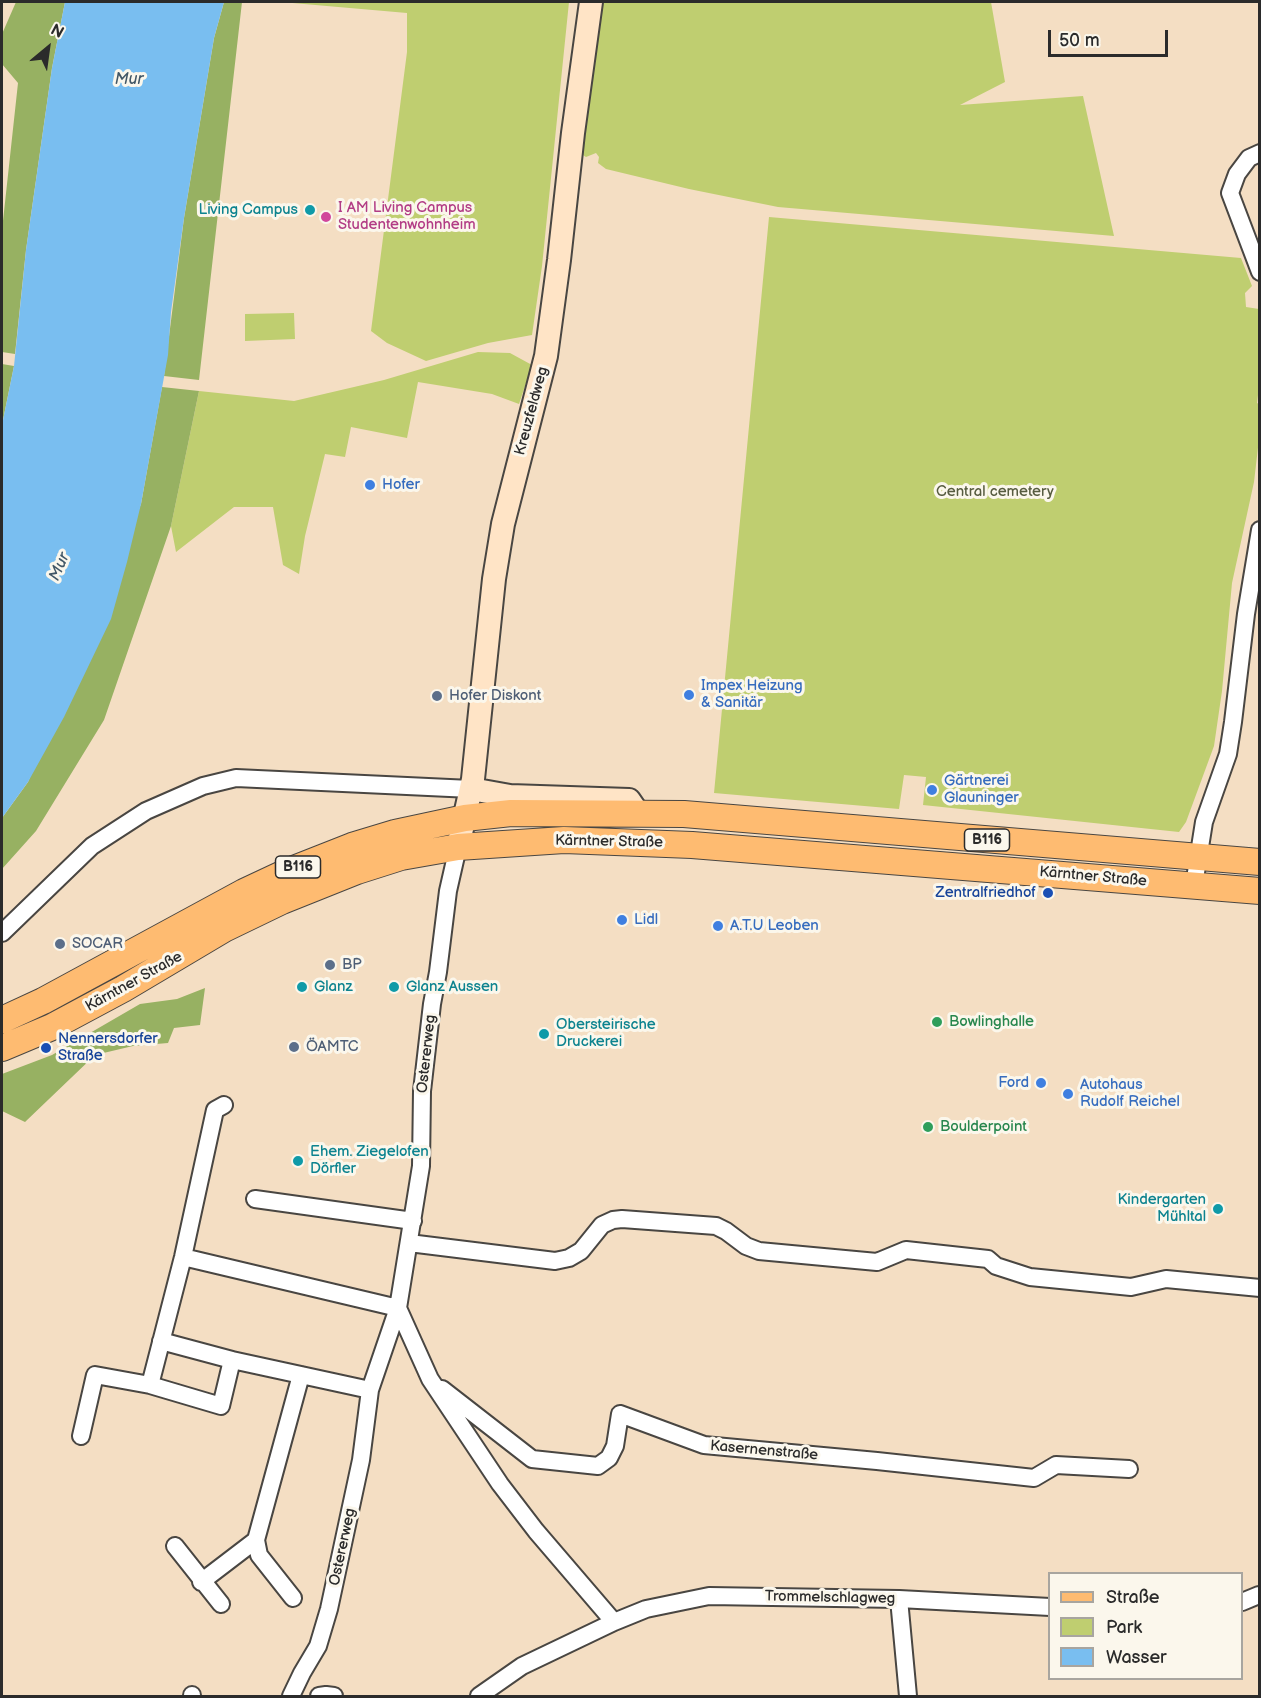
<!DOCTYPE html>
<html>
<head>
<meta charset="utf-8">
<style>
	body { margin:0 }
	#map { position:relative; width:1261px; height:1698px; overflow:hidden; background:#f4dec3; font-family:"Balsamiq Sans",sans-serif }
	canvas { display:block }
	.frame { position:absolute; inset:0; border:3px solid #2b2b2b; pointer-events:none }
	.legend { position:absolute; left:1048px; top:1572px; width:195px; height:108px; box-sizing:border-box; background:#fbf7ec; border:2px solid #a8a59f; margin:0; padding:8px 10px; list-style:none; font-size:18px; color:#2b2b2b }
	.legend li { display:flex; align-items:center; gap:12px; height:30px }
	.legend b { width:30px; border:2px solid #a8a59f }
	.north { position:absolute; left:18px; top:18px; width:60px; height:60px; -webkit-text-stroke:4px #fbf7ec; paint-order:stroke; rotate:29deg; font-size:16px; font-weight:700; line-height:24px; text-align:center; color:#2b2b2b }
	.north::after { content:''; display:block; margin:auto; width:21px; height:27px; background:#2b2b2b; clip-path:polygon(50% 0,100% 100%,50% 72%,0 100%) }
	.scale { position:absolute; left:1048px; top:30px; width:120px; height:27px; box-sizing:border-box; border:3px solid #2b2b2b; border-top:0; padding-left:8px; font-size:18px; line-height:21px; white-space:nowrap; color:#2b2b2b; -webkit-text-stroke:4px #fbf7ec; paint-order:stroke }
</style>
</head>
<body>
<div id="map">
<canvas width="1261" height="1698"></canvas>
<div class="frame"></div>
<ul class="legend">
<li><b style="height:8px;background:#febb71"></b>Straße</li>
<li><b style="height:16px;background:#bfce70"></b>Park</li>
<li><b style="height:16px;background:#79bef0"></b>Wasser</li>
</ul>
<div class="north">N</div>
<div class="scale">50 m</div>
</div>
<script>
const ctx = document.querySelector('canvas').getContext('2d');
ctx.lineJoin = 'round';
function fill(path, color) {
  ctx.fillStyle = color;
  ctx.fill(path, 'evenodd');
}
function poly(rows) {
  const path = new Path2D();
  for (const r of rows) {
    path.moveTo(r[0], r[1]);
    for (let i = 2; i < r.length; i += 2) path.lineTo(r[i], r[i + 1]);
  }
  return path;
}
function stroke(path, color, width, dash) {
  ctx.strokeStyle = color;
  ctx.lineWidth = width;
  ctx.lineCap = dash ? 'butt' : 'round';
  ctx.setLineDash(dash || []);
  ctx.stroke(path);
}
function write(font, color, halo, rows, align = 'center') {
  ctx.font = font + ' "Balsamiq Sans",sans-serif';
  ctx.lineWidth = 6;
  ctx.setLineDash([]);
  ctx.textBaseline = 'middle';
  ctx.strokeStyle = halo;
  ctx.fillStyle = color;
  for (const [text, x, y, turn = 0] of rows) {
    ctx.save();
    ctx.translate(x, y);
    ctx.rotate((+turn || 0) * Math.PI / 180);
    ctx.textAlign = isNaN(turn) ? turn : align;
    if (halo) ctx.strokeText(text, 0, 0);
    ctx.fillText(text, 0, 0);
    ctx.restore();
  }
}
const green = poly([
	[281,2,569,2,542,266,532,335,488,343,426,361,387,343,371,331,407,52,407,13],
	[600,2,991,2,1005,82,960,105,1083,96,1114,236,778,207,689,189,606,169,598,163,599,157,596,153,586,157,583,155,581,148],
	[769,217,1241,258,1252,286,1245,293,1246,307,1259,309,1260,379,1257,403,1259,404,1259,439,1254,482,1232,583,1222,691,1214,746,1186,822,1179,832,923,805,926,777,904,775,899,809,714,793],
	[294,313,295,339,245,341,245,314],
	[478,352,510,353,532,365,519,404,492,394,418,382,407,438,351,427,345,457,325,454,305,536,299,574,283,565,273,507,234,507,176,552,171,526,199,391,294,401,384,380]
]);
const forest = poly([
	[16,2,65,2,52,68,26,250,15,354,2,352,2,230,18,83,2,64,2,34],
	[224,2,242,2,199,380,164,376,184,218,214,38],
	[2,364,14,366,2,425],
	[162,387,199,391,171,526,104,720,36,831,2,869,2,818,28,782,141,504],
	[205,988,200,1025,174,1028,168,1043,133,1046,95,1055,25,1122,2,1111,2,1074,52,1055,140,1004,177,999]
]);
const water = poly([
	[65,2,224,2,214,38,184,218,171,312,168,355,141,504,127,562,111,619,64,717,28,782,2,818,2,425,14,366,26,250,52,68]
]);
const minor = poly([
	[1260,153,1249,158,1237,174,1230,193,1260,272],
	[1194,885,1204,822,1228,754,1233,722,1246,614,1260,530],
	[2,933,92,846,146,811,203,786,236,778,471,789],
	[255,1199,413,1221],
	[409,1243,555,1261,569,1258,581,1251,602,1225,613,1220,622,1219,716,1226,726,1231,746,1246,759,1251,877,1262,906,1250,988,1259,996,1266,1030,1277,1131,1287,1166,1279,1260,1288],
	[183,1257,398,1308,430,1379,500,1484,536,1531,614,1622,646,1609,709,1596,899,1599,1050,1607],
	[161,1341,232,1360],
	[150,1385,221,1406,232,1360,370,1390],
	[442,1389,532,1459,598,1466,609,1458,615,1446,620,1414,704,1445,877,1461,1034,1478,1056,1465,1129,1469],
	[81,1436,95,1375,150,1385,183,1257,215,1110,224,1105],
	[256,1540,259,1555,293,1598],
	[175,1546,221,1604],
	[201,1582,256,1540,301,1375],
	[899,1599,908,1696],
	[1242,1602,1259,1595],
	[192,1696,192,1695],
	[291,1696,302,1673,318,1646,329,1609,361,1460,370,1390,398,1308,421,1166,422,1091,432,1004,438,972,448,891,458,847],
	[319,1696,326,1695,334,1696],
	[479,1696,522,1666,614,1622]
]);
const secondary = poly([
	[471,789,510,796,629,800,638,813],
	[458,847,473,779,494,579,503,524,546,356,559,260,573,133,591,2]
]);
const primary = poly([
	[2,1020,43,1001,244,892,291,870,352,846,395,833,465,818,511,813,684,814,1260,862],
	[2,1048,52,1027,123,989,224,929,282,901,357,871,401,857,458,847,564,840,692,845,1260,891]
]);
const markers = [
	[310,210,6,"#0f9aa8"],
	[326,217,6,"#d1479c"],
	[370,485,6,"#3f7fe0"],
	[689,695,6,"#3f7fe0"],
	[437,696,6,"#5c6f8a"],
	[932,790,6,"#3f7fe0"],
	[1048,893,6,"#1a4fb4"],
	[622,920,6,"#3f7fe0"],
	[718,926,6,"#3f7fe0"],
	[60,944,6,"#5c6f8a"],
	[330,965,6,"#5c6f8a"],
	[302,987,6,"#0f9aa8"],
	[394,987,6,"#0f9aa8"],
	[937,1022,6,"#2e9e5b"],
	[544,1034,6,"#0f9aa8"],
	[294,1047,6,"#5c6f8a"],
	[46,1048,6,"#1a4fb4"],
	[1041,1083,6,"#3f7fe0"],
	[1068,1094,6,"#3f7fe0"],
	[928,1127,6,"#2e9e5b"],
	[298,1161,6,"#0f9aa8"],
	[1218,1209,6,"#0f9aa8"]
];
const shields = [
	[987,840,45],
	[298,867,45]
];
const shieldNames = [
	["B116",987,840],
	["B116",298,867]
];
const hotelNames = [
	["I AM Living Campus",338,208],
	["Studentenwohnheim",338,225]
];
const cultureNames = [
	["Living Campus",298,210,"right"],
	["Glanz",314,987],
	["Glanz Aussen",406,987],
	["Obersteirische",556,1025],
	["Druckerei",556,1042],
	["Ehem. Ziegelofen",310,1152],
	["Dörfler",310,1169],
	["Kindergarten",1206,1200,"right"],
	["Mühltal",1206,1217,"right"]
];
const streetNames = [
	["Kreuzfeldweg",532,411,-75],
	["Kärntner Straße",609,842,1],
	["Kärntner Straße",1093,877,5],
	["Kärntner Straße",134,982,-29],
	["Ostererweg",427,1054,-84],
	["Kasernenstraße",764,1451,5],
	["Ostererweg",343,1547,-78],
	["Trommelschlagweg",830,1598,1]
];
const shopNames = [
	["Hofer",382,485],
	["Impex Heizung",701,686],
	["& Sanitär",701,703],
	["Gärtnerei",944,781],
	["Glauninger",944,798],
	["Lidl",634,920],
	["A.T.U Leoben",730,926],
	["Ford",1029,1083,"right"],
	["Autohaus",1080,1085],
	["Rudolf Reichel",1080,1102]
];
const parkNames = [
	["Central cemetery",995,492]
];
const serviceNames = [
	["Hofer Diskont",449,696],
	["SOCAR",72,944],
	["BP",342,965],
	["ÖAMTC",306,1047]
];
const transitNames = [
	["Zentralfriedhof",1036,893],
	["Nennersdorfer",58,1039,"left"],
	["Straße",58,1056,"left"]
];
const leisureNames = [
	["Bowlinghalle",949,1022],
	["Boulderpoint",940,1127]
];
const waterNames = [
	["Mur",129,80],
	["Mur",60,567,-67]
];
fill(green, '#bfce70');
fill(forest, '#97b162');
fill(water, '#79bef0');
stroke(minor, '#494642', 20);
stroke(secondary, '#494642', 26);
stroke(primary, '#494642', 28);
stroke(minor, '#fff', 16);
stroke(secondary, '#ffe4c6', 22);
stroke(primary, '#febb71', 26);
for (const [x, y, r, color] of markers) {
  const dot = new Path2D();
  dot.arc(x, y, r, 0, 2 * Math.PI);
  ctx.fillStyle = color;
  ctx.fill(dot);
  stroke(dot, '#fbf7ec', 2);
}
for (const [x, y, w] of shields) {
  const box = new Path2D();
  box.roundRect(x - w / 2, y - 11, w, 22, 4.5);
  ctx.fillStyle = '#fbf7ec';
  ctx.fill(box);
  stroke(box, '#2b2b2b', 1.5);
}
write('bold 14px', '#2b2b2b', null, shieldNames);
write('15px', '#b23c85', '#fbf7ec', hotelNames, 'left');
write('15px', '#0d838f', '#fbf7ec', cultureNames, 'left');
write('15px', '#2b2b2b', '#fbf7ec', streetNames);
write('15px', '#366cbe', '#fbf7ec', shopNames, 'left');
write('15px', '#575c40', '#fbf7ec', parkNames);
write('15px', '#4e5e75', '#fbf7ec', serviceNames, 'left');
write('15px', '#164399', '#fbf7ec', transitNames, 'right');
write('15px', '#27864d', '#fbf7ec', leisureNames, 'left');
write('italic 16px', '#425766', '#fbf7ec', waterNames);
</script>
</body>
</html>
